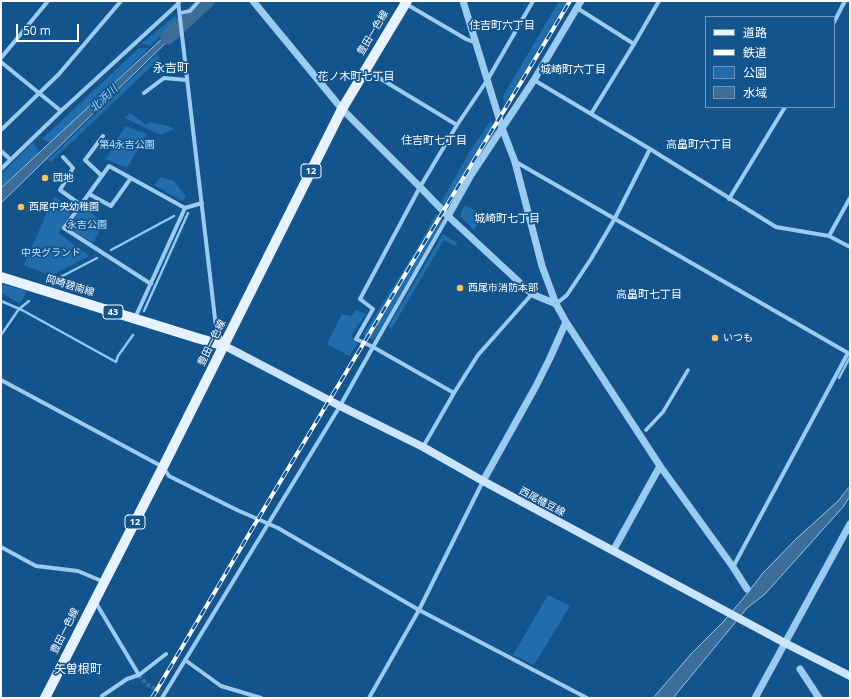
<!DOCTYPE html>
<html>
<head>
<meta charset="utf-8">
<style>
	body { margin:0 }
	#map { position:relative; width:851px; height:699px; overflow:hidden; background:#13548d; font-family:"Open Sans","Noto Sans JP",sans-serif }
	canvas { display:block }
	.frame { position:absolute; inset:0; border:2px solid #fff; pointer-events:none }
	.legend { position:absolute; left:705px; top:16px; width:130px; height:92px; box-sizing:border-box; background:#13548d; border:1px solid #7198bb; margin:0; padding:5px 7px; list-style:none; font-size:12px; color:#fff }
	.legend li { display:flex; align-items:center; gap:8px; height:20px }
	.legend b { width:20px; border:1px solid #7198bb }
	.scale { position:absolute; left:16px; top:24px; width:63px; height:18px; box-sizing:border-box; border:2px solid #fff; border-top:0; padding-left:5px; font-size:12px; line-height:14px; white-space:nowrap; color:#fff; -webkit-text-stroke:3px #13548d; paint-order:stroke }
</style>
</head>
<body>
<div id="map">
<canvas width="851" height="699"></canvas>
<div class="frame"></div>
<ul class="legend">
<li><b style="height:5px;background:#e6f2ff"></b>道路</li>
<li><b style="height:5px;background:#fff"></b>鉄道</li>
<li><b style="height:11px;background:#216cab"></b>公園</li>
<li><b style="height:11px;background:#3d6d97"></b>水域</li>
</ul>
<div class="scale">50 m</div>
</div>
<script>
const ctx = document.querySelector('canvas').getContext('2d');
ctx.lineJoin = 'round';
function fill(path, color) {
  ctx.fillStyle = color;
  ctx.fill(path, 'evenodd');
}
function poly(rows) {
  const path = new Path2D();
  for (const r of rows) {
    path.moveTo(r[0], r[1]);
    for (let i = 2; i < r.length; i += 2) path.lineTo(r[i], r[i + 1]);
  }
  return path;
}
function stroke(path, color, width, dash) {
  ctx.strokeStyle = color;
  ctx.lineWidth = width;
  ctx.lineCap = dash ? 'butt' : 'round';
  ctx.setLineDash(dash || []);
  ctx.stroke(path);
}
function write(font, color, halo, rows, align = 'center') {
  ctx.font = font + ' "Open Sans","Noto Sans JP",sans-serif';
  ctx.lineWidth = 3.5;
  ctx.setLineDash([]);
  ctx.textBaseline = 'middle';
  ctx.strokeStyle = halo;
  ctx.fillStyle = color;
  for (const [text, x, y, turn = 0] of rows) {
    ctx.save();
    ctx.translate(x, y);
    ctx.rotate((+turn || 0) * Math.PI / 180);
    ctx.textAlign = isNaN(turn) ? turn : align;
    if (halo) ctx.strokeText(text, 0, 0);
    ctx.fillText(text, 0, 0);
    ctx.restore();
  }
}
const green = poly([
	[559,1,567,1,505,104,503,96],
	[175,16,177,20,150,46,142,43],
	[139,48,149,48,52,143,42,139],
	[156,55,160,58,51,162,48,160],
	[130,113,146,125,150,122,168,126,174,129,161,135,125,118],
	[491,120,496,132,448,212,440,204,469,153],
	[125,126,147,134,127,168,106,159],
	[33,142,39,152,1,187,1,175],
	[161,177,174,181,186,197,183,201,154,185],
	[54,196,72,209,59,233,89,256,51,276,24,265],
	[465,205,483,214,474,230,460,216],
	[84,206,104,223,93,243,68,227],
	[436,214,444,221,374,340,363,335,416,250],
	[443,234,457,243,456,246,444,240,392,328,388,327],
	[1,284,27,291,20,304,1,292],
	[356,310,366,314,351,335,358,344,349,356,327,344,342,314,351,316],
	[548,595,570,606,534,665,513,655]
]);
const water = poly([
	[203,1,214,1,188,25,188,15,203,1],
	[179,23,178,31,1,203,1,188,179,23],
	[850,486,850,496,843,507,765,594,747,608,673,698,653,698,692,653,722,623,742,600,763,573,796,539,838,501,850,486]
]);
const stream = poly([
	[111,250,174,216],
	[51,282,97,258],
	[1,301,22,310,116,362,118,356,133,335],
	[144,311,188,213],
	[1,335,19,309,29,301],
	[839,378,850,357]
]);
const river = poly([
	[168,37,207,1]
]);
const minorTunnel = poly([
	[139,675,146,684,164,694]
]);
const pedestrian = poly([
	[180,13,190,11,199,1],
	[646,430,663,412,688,370]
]);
const minor = poly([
	[178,1,216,327,223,343],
	[401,1,466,39,476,43],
	[577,8,634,44],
	[834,22,845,1],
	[1,58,48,1],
	[1,62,61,111],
	[366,70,457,125],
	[534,80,650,149,776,227,829,236,850,247],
	[144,93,164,78,187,80],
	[591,114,634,44,659,1],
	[1,130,59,74,121,1],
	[1,151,10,159],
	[63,157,73,168,60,190,81,205],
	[516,162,848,353,733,567],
	[1,169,61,111,179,3],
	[102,176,85,160,103,136],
	[89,194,111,206,131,178],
	[729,199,785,107],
	[448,216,373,347,356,339,373,309,360,299,420,187,457,125,488,79,533,1],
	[829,236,850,198],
	[151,284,64,228,109,166,185,208],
	[556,304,567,295,591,259,614,220,650,149],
	[135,318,185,208,202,203],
	[1,380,163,467,169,476,237,510,278,528,419,610,587,698],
	[423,447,454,393,478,355,532,294],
	[1,547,36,566,78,571,104,582],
	[96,603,139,675],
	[185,660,221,686,261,698],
	[102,696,127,679,139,675,166,654],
	[162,698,340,406,373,347,454,393],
	[369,698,419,610,483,481]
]);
const tertiary = poly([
	[253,1,342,109,420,187,448,216,532,294,556,304],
	[463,1,502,128,515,162,542,266,556,304,566,322,660,466,733,567,747,589],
	[448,216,471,175,534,80,581,1],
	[483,481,536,386,550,358,566,322],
	[613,551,660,466],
	[800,669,819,698],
	[755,698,850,524]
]);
const secondary = poly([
	[225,346,340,406,423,447,483,481,785,643,850,676]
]);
const primary = poly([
	[1,277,197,338,225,346],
	[45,698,163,467,342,109,407,1]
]);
const rail = poly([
	[152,698,271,497,570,1]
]);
const markers = [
	[45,178,4,"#ffc05c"],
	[21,207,4,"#ffc05c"],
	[460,288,4,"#ffc05c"],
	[715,338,4,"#ffc05c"]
];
const shields = [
	[311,171,20],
	[113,312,20],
	[135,522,20]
];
const shieldNames = [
	["12",311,171],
	["43",113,312],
	["12",135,522]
];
const streetNames = [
	["豊田一色線",373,33,-59],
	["岡崎碧南線",70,286,17],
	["豊田一色線",212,343,-64],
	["西尾幡豆線",542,502,28],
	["豊田一色線",65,631,-63]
];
const parkNames = [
	["第4永吉公園",127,145],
	["永吉公園",87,225],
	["中央グランド",51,253]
];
const poiNames = [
	["団地",53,178],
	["西尾中央幼稚園",29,207],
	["西尾市消防本部",468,288],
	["いつも",723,338]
];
const neighbourhoodNames = [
	["住吉町六丁目",502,26],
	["城崎町六丁目",573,70],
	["花ノ木町七丁目",356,77],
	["住吉町七丁目",434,141],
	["高畠町六丁目",699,145],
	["城崎町七丁目",507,219],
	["高畠町七丁目",649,295]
];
const waterNames = [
	["北浜川",104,99,-44]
];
const quarterNames = [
	["永吉町",171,69],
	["矢曽根町",78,670]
];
fill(green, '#216cab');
fill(water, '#3d6d97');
stroke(water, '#8ec7f4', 1);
stroke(stream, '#8ec7f4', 2.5);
stroke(river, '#3d6d97', 15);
stroke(minorTunnel, '#366e9e', 4, [4, 2]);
stroke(pedestrian, '#9ccbf1', 3.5);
stroke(minor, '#9ccbf1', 4);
stroke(tertiary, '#9ccbf1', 7);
stroke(secondary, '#cae4fc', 8);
stroke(primary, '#e6f2ff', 10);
stroke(rail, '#fff', 4);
stroke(rail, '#13548d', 2.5, [8]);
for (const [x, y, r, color] of markers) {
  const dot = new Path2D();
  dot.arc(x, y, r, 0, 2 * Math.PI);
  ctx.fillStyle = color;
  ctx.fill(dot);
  stroke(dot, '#13548d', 1.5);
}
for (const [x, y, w] of shields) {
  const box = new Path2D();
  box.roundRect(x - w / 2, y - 7, w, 14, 3);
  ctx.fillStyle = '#13548d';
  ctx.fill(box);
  stroke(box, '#fff', 1);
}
write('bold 9px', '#fff', null, shieldNames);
write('10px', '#fff', '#13548d', streetNames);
write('10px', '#c3e2fc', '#13548d', parkNames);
write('10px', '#fff', '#13548d', poiNames, 'left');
write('11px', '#fff', '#13548d', neighbourhoodNames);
write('italic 11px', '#a8d4f8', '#13548d', waterNames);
write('12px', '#fff', '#13548d', quarterNames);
</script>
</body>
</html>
